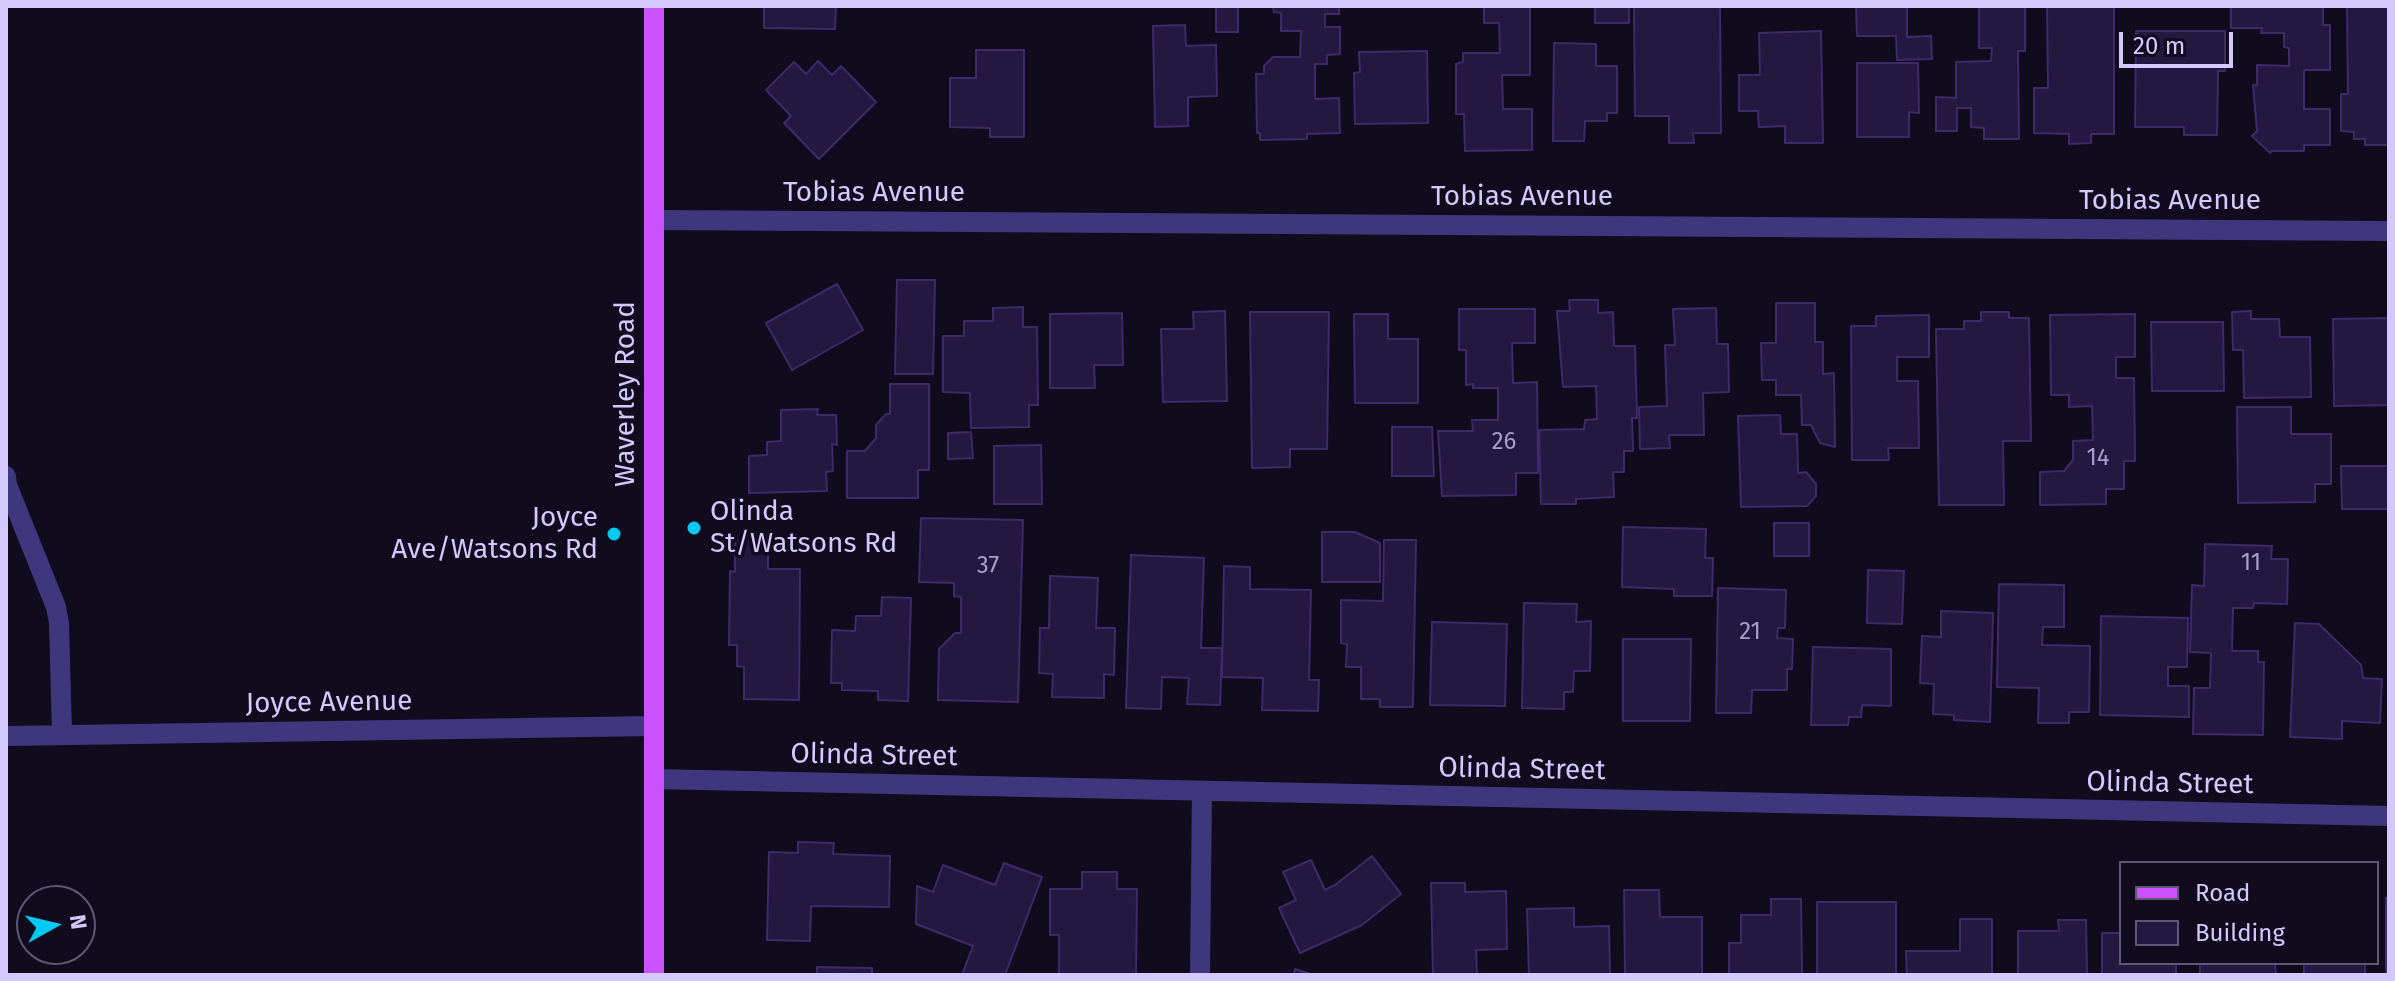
<!DOCTYPE html>
<html>
<head>
<meta charset="utf-8">
<style>
	body { margin:0 }
	#map { position:relative; width:2395px; height:981px; overflow:hidden; background:#100c1e; font-family:"Fira Sans",sans-serif }
	canvas { display:block }
	.frame { position:absolute; inset:0; border:8px solid #d3c9ff; pointer-events:none }
	.legend { position:absolute; left:2119px; top:861px; width:260px; height:104px; box-sizing:border-box; background:#100c1e; border:2px solid #5e5878; margin:0; padding:10px 14px; list-style:none; font-size:24px; color:#d3c9ff }
	.legend li { display:flex; align-items:center; gap:16px; height:40px }
	.legend b { width:40px; border:2px solid #5e5878 }
	.north { position:absolute; left:16px; top:885px; width:80px; height:80px; box-sizing:border-box; background:#100c1e; border:2px solid #5e5878; border-radius:50%; rotate:82deg; font-size:22px; font-weight:700; line-height:32px; text-align:center; color:#d3c9ff }
	.north::after { content:''; display:block; margin:auto; width:28px; height:36px; background:#01c9f3; clip-path:polygon(50% 0,100% 100%,50% 72%,0 100%) }
	.scale { position:absolute; left:2119px; top:32px; width:114px; height:36px; box-sizing:border-box; border:4px solid #d3c9ff; border-top:0; padding-left:10px; font-size:24px; line-height:28px; white-space:nowrap; color:#d3c9ff; -webkit-text-stroke:6px #100c1e; paint-order:stroke }
</style>
</head>
<body>
<div id="map">
<canvas width="2395" height="981"></canvas>
<div class="frame"></div>
<ul class="legend">
<li><b style="height:10px;background:#ca51fe"></b>Road</li>
<li><b style="height:22px;background:#23183f"></b>Building</li>
</ul>
<div class="north">N</div>
<div class="scale">20 m</div>
</div>
<script>
const ctx = document.querySelector('canvas').getContext('2d');
ctx.lineJoin = 'round';
function fill(path, color) {
  ctx.fillStyle = color;
  ctx.fill(path, 'evenodd');
}
function poly(rows) {
  const path = new Path2D();
  for (const r of rows) {
    path.moveTo(r[0], r[1]);
    for (let i = 2; i < r.length; i += 2) path.lineTo(r[i], r[i + 1]);
  }
  return path;
}
function stroke(path, color, width, dash) {
  ctx.strokeStyle = color;
  ctx.lineWidth = width;
  ctx.lineCap = dash ? 'butt' : 'round';
  ctx.setLineDash(dash || []);
  ctx.stroke(path);
}
function write(font, color, halo, rows, align = 'center') {
  ctx.font = font + ' "Fira Sans",sans-serif';
  ctx.lineWidth = 7;
  ctx.setLineDash([]);
  ctx.textBaseline = 'middle';
  ctx.strokeStyle = halo;
  ctx.fillStyle = color;
  for (const [text, x, y, turn = 0] of rows) {
    ctx.save();
    ctx.translate(x, y);
    ctx.rotate((+turn || 0) * Math.PI / 180);
    ctx.textAlign = isNaN(turn) ? turn : align;
    if (halo) ctx.strokeText(text, 0, 0);
    ctx.fillText(text, 0, 0);
    ctx.restore();
  }
}
const building = poly([
	[764,6,836,6,835,29,764,28,764,6],
	[1216,6,1238,6,1238,32,1216,32,1216,6],
	[1273,6,1339,6,1339,14,1325,14,1325,27,1340,27,1340,54,1327,55,1327,64,1315,64,1315,99,1339,98,1340,133,1307,134,1307,139,1260,140,1260,133,1257,133,1256,74,1264,74,1264,66,1273,57,1300,57,1301,31,1281,31,1281,13,1274,12,1273,6],
	[1484,6,1530,6,1530,75,1502,75,1503,109,1532,109,1532,150,1465,151,1464,114,1456,114,1456,64,1463,62,1463,53,1500,53,1499,23,1484,23,1484,6],
	[1595,6,1629,6,1629,23,1595,23,1595,6],
	[1634,6,1720,6,1721,133,1693,133,1694,143,1669,143,1669,116,1635,116,1634,6],
	[1856,6,1907,6,1907,37,1931,36,1932,59,1897,60,1896,36,1857,36,1856,6],
	[1979,6,2025,6,2025,51,2018,51,2019,139,1984,139,1984,128,1971,127,1971,108,1957,108,1957,131,1936,131,1936,97,1956,98,1956,62,1991,61,1992,48,1979,48,1979,6],
	[2047,6,2114,6,2114,134,2091,134,2091,143,2069,144,2069,134,2034,133,2034,88,2048,88,2047,6],
	[2231,6,2323,6,2323,25,2330,25,2330,70,2304,70,2304,109,2330,109,2330,145,2304,145,2304,151,2272,151,2270,153,2252,136,2257,131,2253,85,2257,85,2257,65,2289,66,2289,48,2284,47,2284,33,2261,33,2262,28,2231,28,2231,6],
	[2347,6,2389,6,2389,145,2365,145,2365,139,2354,139,2354,132,2341,131,2341,94,2348,94,2347,6],
	[1185,25,1186,46,1216,45,1217,96,1188,97,1188,126,1155,127,1153,26,1185,25],
	[1821,31,1823,143,1785,143,1785,126,1759,127,1758,111,1739,111,1739,75,1760,75,1759,33,1821,31],
	[2136,31,2225,31,2225,71,2218,71,2217,135,2184,135,2184,127,2135,127,2136,31],
	[1554,43,1596,44,1596,66,1617,66,1617,113,1607,113,1607,121,1585,121,1584,141,1553,141,1554,43],
	[976,50,1024,50,1024,137,990,137,990,128,950,127,950,78,976,78,976,50],
	[1427,51,1428,123,1355,124,1354,73,1360,72,1359,52,1427,51],
	[818,61,832,75,841,66,876,102,819,159,784,123,791,116,766,90,794,62,806,74,818,61],
	[1857,63,1918,63,1919,113,1909,112,1909,137,1857,137,1857,63],
	[897,280,935,280,933,374,895,374,897,280],
	[837,284,863,330,792,370,766,323,837,284],
	[1569,300,1598,300,1598,313,1613,312,1614,346,1635,346,1637,418,1632,418,1633,451,1624,451,1624,472,1613,472,1614,497,1576,499,1576,504,1541,504,1539,430,1584,429,1585,420,1597,419,1596,386,1563,387,1557,311,1570,311,1569,300],
	[1776,303,1815,303,1815,342,1823,342,1823,374,1834,373,1835,447,1820,443,1811,425,1802,425,1801,395,1776,395,1776,380,1762,380,1761,343,1776,343,1776,303],
	[1023,307,1023,327,1037,327,1038,405,1029,405,1029,427,971,428,970,393,943,392,943,336,964,336,964,321,993,321,993,308,1023,307],
	[1716,308,1717,344,1728,344,1729,392,1703,393,1704,435,1669,435,1670,448,1640,449,1639,407,1667,406,1665,345,1675,345,1673,309,1716,308],
	[1459,309,1535,309,1535,343,1512,343,1513,383,1537,382,1538,473,1516,473,1516,495,1442,496,1438,431,1473,431,1472,420,1498,420,1498,388,1473,388,1473,384,1466,385,1466,350,1459,350,1459,309],
	[1225,311,1227,401,1163,402,1161,329,1194,329,1193,312,1225,311],
	[2251,311,2251,319,2279,319,2280,337,2310,337,2311,397,2244,398,2243,350,2233,350,2232,312,2251,311],
	[1250,312,1329,312,1327,449,1290,449,1290,467,1252,468,1250,312],
	[1981,312,2009,312,2009,318,2029,318,2031,441,2003,441,2004,505,1939,505,1936,329,1964,329,1964,321,1981,321,1981,312],
	[1122,313,1123,365,1094,365,1095,388,1050,388,1050,314,1122,313],
	[1354,314,1388,314,1388,339,1418,339,1418,403,1355,403,1354,314],
	[2135,314,2135,357,2116,357,2116,378,2134,378,2135,461,2124,461,2124,489,2106,489,2106,504,2040,505,2040,472,2064,471,2073,460,2073,441,2093,440,2092,406,2069,407,2069,395,2051,395,2050,315,2135,314],
	[1929,315,1929,357,1897,357,1897,381,1918,381,1919,448,1888,448,1889,460,1852,460,1851,326,1876,326,1876,316,1929,315],
	[2389,318,2389,405,2334,406,2333,319,2389,318],
	[2151,322,2223,322,2224,391,2152,391,2151,322],
	[890,384,929,384,929,470,918,470,918,498,847,498,847,451,865,451,876,438,876,425,886,414,890,414,890,384],
	[2237,407,2291,407,2291,434,2331,434,2331,484,2315,484,2315,502,2238,503,2237,407],
	[818,409,817,415,836,415,837,445,832,444,833,471,826,472,827,491,749,493,749,456,767,455,767,442,781,441,781,410,818,409],
	[1780,415,1781,434,1797,434,1798,473,1806,472,1816,484,1816,496,1807,506,1741,507,1738,416,1780,415],
	[1392,427,1432,427,1434,476,1392,476,1392,427],
	[971,432,973,458,948,459,948,433,971,432],
	[1041,445,1042,504,994,504,994,446,1041,445],
	[2341,466,2389,466,2389,509,2342,509,2341,466],
	[921,518,1023,520,1018,702,938,700,939,649,955,633,961,633,961,597,954,596,954,583,919,582,921,518],
	[1774,523,1809,523,1809,556,1774,556,1774,523],
	[1623,527,1706,529,1705,558,1713,558,1712,596,1674,596,1674,589,1622,587,1623,527],
	[1322,532,1355,532,1380,543,1380,582,1322,582,1322,532],
	[735,540,768,540,768,569,800,569,799,700,744,699,744,667,737,666,737,645,729,645,730,571,735,572,735,540],
	[1384,540,1416,540,1413,707,1380,707,1380,699,1361,699,1361,667,1346,667,1347,644,1341,643,1341,600,1383,601,1384,540],
	[2205,544,2272,546,2271,559,2288,559,2287,604,2254,603,2253,608,2233,608,2232,651,2258,651,2258,662,2264,662,2263,735,2193,734,2194,688,2210,688,2211,653,2190,652,2192,585,2204,586,2205,544],
	[1131,555,1204,558,1201,648,1222,648,1220,705,1187,704,1189,678,1162,677,1161,709,1126,708,1131,555],
	[1224,566,1250,567,1250,589,1311,590,1309,680,1319,680,1318,711,1262,710,1263,678,1222,677,1224,566],
	[1868,570,1904,571,1902,624,1867,623,1868,570],
	[1050,576,1098,578,1096,628,1115,628,1114,675,1104,674,1104,698,1052,697,1053,674,1039,673,1040,628,1049,628,1050,576],
	[1999,584,2064,585,2064,627,2043,627,2042,645,2090,646,2089,712,2069,712,2069,723,2038,723,2039,688,1997,687,1999,584],
	[1718,588,1786,590,1785,628,1778,628,1777,638,1793,639,1792,669,1787,669,1787,690,1752,690,1751,713,1716,713,1718,588],
	[882,597,911,598,908,701,878,700,878,691,842,690,842,683,831,683,832,630,855,631,856,616,881,616,882,597],
	[1524,603,1577,604,1576,622,1591,621,1590,671,1574,671,1573,692,1564,692,1564,709,1522,708,1524,603],
	[1941,611,1993,613,1990,722,1954,720,1954,715,1933,714,1934,684,1920,683,1922,636,1941,637,1941,611],
	[2101,616,2188,618,2187,667,2168,667,2168,686,2189,686,2189,717,2100,715,2101,616],
	[1432,622,1507,624,1505,706,1430,705,1432,622],
	[2295,623,2319,624,2361,665,2363,678,2382,679,2380,723,2342,721,2342,739,2290,737,2295,623],
	[1623,639,1691,639,1690,721,1623,721,1623,639],
	[1813,647,1891,649,1891,706,1862,705,1861,717,1849,717,1848,725,1811,725,1813,647],
	[798,842,834,843,833,854,890,856,889,907,811,906,810,941,767,940,769,852,798,853,798,842],
	[1372,856,1401,894,1362,925,1300,953,1279,908,1296,900,1283,872,1311,860,1325,890,1335,885,1372,856],
	[1004,863,1042,877,1005,975,962,975,973,946,916,924,917,886,933,892,943,865,995,885,1004,863],
	[1082,872,1117,872,1117,889,1137,889,1136,975,1059,975,1059,935,1050,935,1050,889,1082,889,1082,872],
	[1431,883,1465,883,1465,892,1506,891,1507,949,1476,950,1477,975,1433,975,1431,883],
	[1624,890,1659,890,1660,917,1702,917,1702,975,1625,975,1624,890],
	[2386,898,2389,898,2389,975,2386,975,2386,898],
	[1771,899,1801,899,1802,975,1729,975,1729,943,1741,943,1741,915,1771,915,1771,899],
	[1817,902,1896,902,1896,975,1817,975,1817,902],
	[1574,908,1574,927,1609,926,1610,975,1529,975,1527,909,1574,908],
	[1960,919,1992,919,1992,975,1907,975,1906,951,1960,951,1960,919],
	[2058,920,2086,920,2087,975,2018,975,2018,931,2059,931,2058,920],
	[2102,933,2121,933,2121,963,2176,963,2176,975,2102,975,2102,933],
	[2200,963,2275,963,2276,975,2200,975,2200,963],
	[2304,963,2365,963,2365,975,2304,975,2304,963],
	[817,967,872,968,872,975,817,975,817,967],
	[1295,969,1314,975,1294,975,1295,969]
]);
const minor = poly([
	[655,220,2389,231],
	[6,476,7,485,56,607,59,623,62,734],
	[6,736,653,726],
	[654,779,2389,816],
	[1200,975,1202,791]
]);
const primary = poly([
	[654,975,654,6]
]);
const markers = [
	[694,528,8,"#01c9f3"],
	[614,534,8,"#01c9f3"]
];
const numberNames = [
	["26",1504,442],
	["14",2098,458],
	["11",2251,563],
	["37",988,566],
	["21",1750,632]
];
const streetNames = [
	["Tobias Avenue",874,193],
	["Tobias Avenue",1522,197],
	["Tobias Avenue",2170,201],
	["Waverley Road",626,394,-90],
	["Joyce Avenue",329,703,-1],
	["Olinda Street",874,756,1],
	["Olinda Street",1522,770,1],
	["Olinda Street",2170,784,1]
];
const poiNames = [
	["Olinda",710,512],
	["St/Watsons Rd",710,544],
	["Joyce",598,518,"right"],
	["Ave/Watsons Rd",598,550,"right"]
];
fill(building, '#23183f');
stroke(building, '#3c2a6b', 2);
stroke(minor, '#3f377d', 20);
stroke(primary, '#ca51fe', 20);
for (const [x, y, r, color] of markers) {
  const dot = new Path2D();
  dot.arc(x, y, r, 0, 2 * Math.PI);
  ctx.fillStyle = color;
  ctx.fill(dot);
  stroke(dot, '#100c1e', 3);
}
write('24px', '#a79dcf', null, numberNames);
write('28px', '#d3c9ff', '#100c1e', streetNames);
write('28px', '#d3c9ff', '#100c1e', poiNames, 'left');
</script>
</body>
</html>
